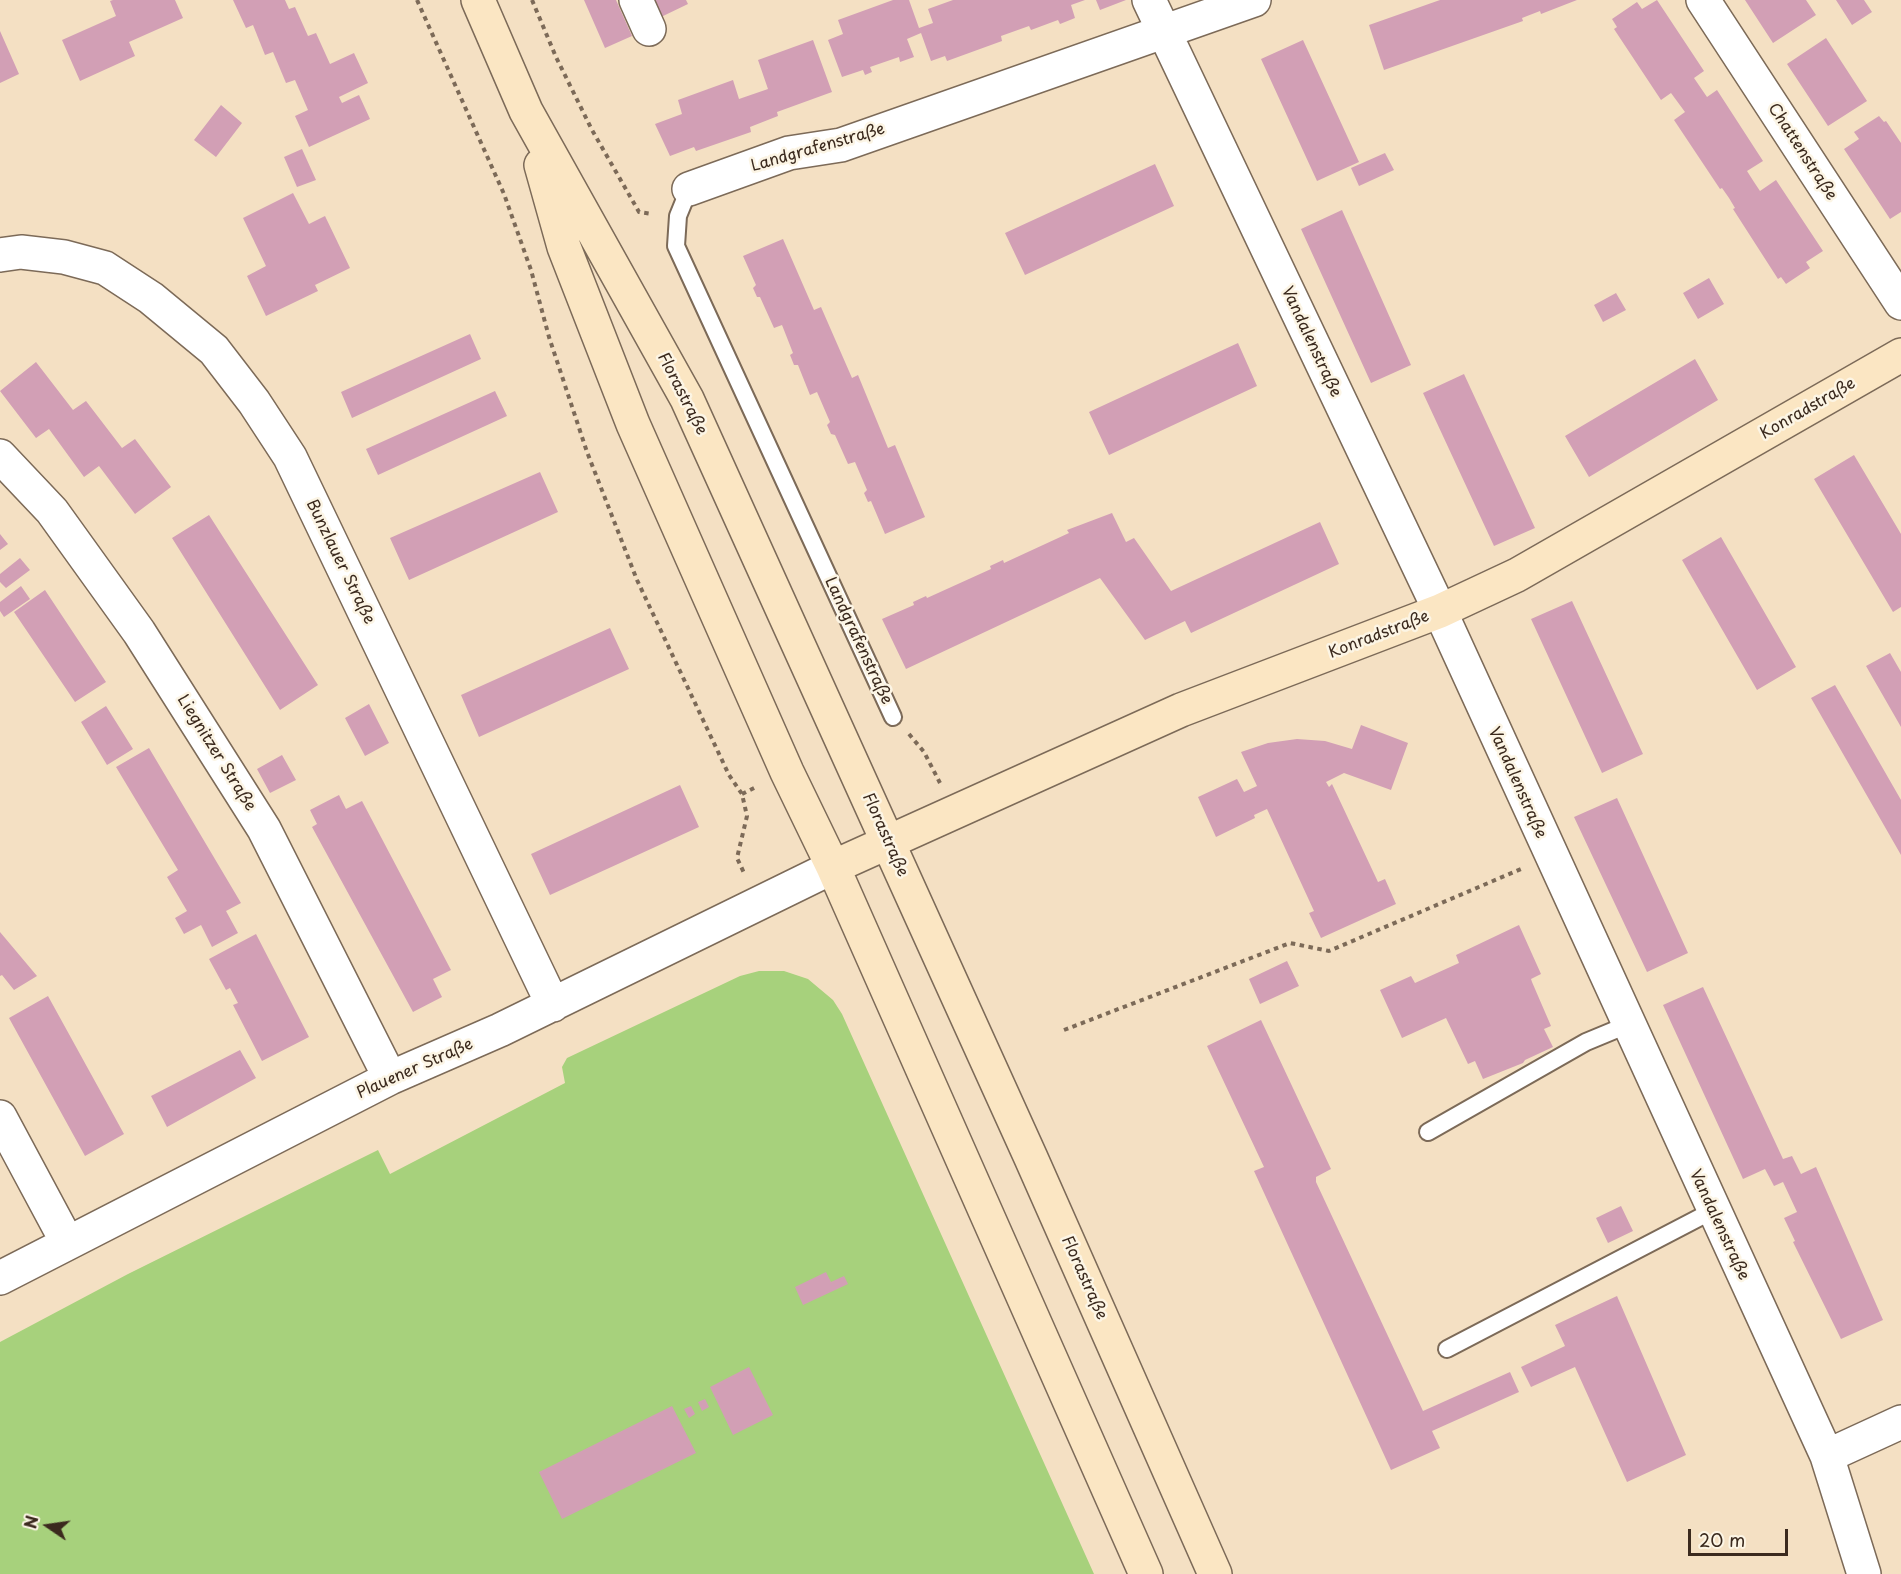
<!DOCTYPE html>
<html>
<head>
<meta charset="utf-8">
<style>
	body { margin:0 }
	#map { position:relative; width:1901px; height:1574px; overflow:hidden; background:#f4e0c3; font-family:"Playpen Sans",sans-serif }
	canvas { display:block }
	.north { position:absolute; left:18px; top:1496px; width:60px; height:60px; -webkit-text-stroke:4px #fcf5e5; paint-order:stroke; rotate:283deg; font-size:16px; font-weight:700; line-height:24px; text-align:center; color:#3b2a1e }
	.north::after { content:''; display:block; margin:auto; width:21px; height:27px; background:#3b2a1e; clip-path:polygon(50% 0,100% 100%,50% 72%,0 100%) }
	.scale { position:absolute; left:1688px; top:1529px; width:100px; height:27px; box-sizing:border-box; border:3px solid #3b2a1e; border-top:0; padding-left:8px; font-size:18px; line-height:21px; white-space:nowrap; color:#3b2a1e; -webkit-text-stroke:4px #fcf5e5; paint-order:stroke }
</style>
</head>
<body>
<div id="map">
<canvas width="1901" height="1574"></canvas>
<div class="north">N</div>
<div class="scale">20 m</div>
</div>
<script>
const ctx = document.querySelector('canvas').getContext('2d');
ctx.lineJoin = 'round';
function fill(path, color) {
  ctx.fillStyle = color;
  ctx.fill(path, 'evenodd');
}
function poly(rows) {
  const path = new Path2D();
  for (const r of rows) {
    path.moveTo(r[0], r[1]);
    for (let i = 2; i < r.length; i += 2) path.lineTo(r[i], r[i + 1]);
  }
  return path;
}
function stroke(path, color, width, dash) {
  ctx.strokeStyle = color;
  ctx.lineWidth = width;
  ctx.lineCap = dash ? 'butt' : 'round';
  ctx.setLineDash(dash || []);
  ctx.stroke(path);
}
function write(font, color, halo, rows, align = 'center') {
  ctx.font = font + ' "Playpen Sans",sans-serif';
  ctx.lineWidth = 5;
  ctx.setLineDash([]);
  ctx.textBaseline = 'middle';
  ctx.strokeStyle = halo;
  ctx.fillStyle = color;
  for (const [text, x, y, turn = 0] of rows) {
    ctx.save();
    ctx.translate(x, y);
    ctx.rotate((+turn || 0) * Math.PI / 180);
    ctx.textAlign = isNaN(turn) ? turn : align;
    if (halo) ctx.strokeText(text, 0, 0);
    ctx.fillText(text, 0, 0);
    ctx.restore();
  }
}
const green = poly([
	[759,971,784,971,808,979,833,1000,842,1014,1094,1574,0,1574,0,1342,128,1274,378,1150,390,1174,565,1083,562,1067,567,1058,740,976]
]);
const building = poly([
	[113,0,175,0,183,18,129,42,135,56,80,81,62,40,116,16,110,1],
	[233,0,285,0,289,9,295,7,308,36,316,33,330,64,354,53,368,83,339,97,342,103,359,95,370,119,309,147,295,116,308,110,295,80,286,83,273,52,265,55,253,25,246,28],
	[584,0,616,0,632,36,605,48],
	[653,0,686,0,688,4,661,17],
	[893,0,909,0,919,28,933,23,928,9,953,0,1085,0,1071,5,1075,18,1060,24,1058,20,1031,30,1029,26,1001,36,1002,41,947,61,945,56,931,61,921,33,907,39,914,57,900,62,899,57,870,67,872,72,865,75,863,70,842,77,828,40,843,34,838,20],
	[1096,0,1126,0,1100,10],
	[1440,0,1577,0,1541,14,1540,11,1522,18,1523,21,1384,70,1369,25],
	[1657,0,1704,71,1694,78,1707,97,1717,90,1763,161,1747,171,1754,182,1760,191,1776,180,1823,251,1806,262,1810,268,1786,284,1781,277,1778,279,1733,209,1735,208,1729,198,1722,188,1720,189,1674,120,1685,112,1671,93,1661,100,1614,29,1617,27,1612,19,1637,2,1642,9],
	[1745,0,1806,0,1816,15,1773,43],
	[1836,0,1864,0,1872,12,1852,25],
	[0,31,19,74,0,83],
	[1826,38,1867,101,1828,126,1787,64],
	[813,40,832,92,777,112,778,116,750,127,751,132,696,151,694,147,670,156,655,124,682,114,678,100,733,80,739,99,768,89,758,60],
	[1303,40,1359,162,1317,181,1261,59],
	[221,105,242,123,216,157,194,140],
	[1879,116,1884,122,1886,121,1901,143,1901,212,1890,219,1844,149,1859,139,1854,132],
	[302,149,316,180,297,187,284,157],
	[1385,153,1394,170,1359,186,1351,168],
	[1155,164,1174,206,1025,275,1005,233],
	[293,193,309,224,325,216,350,268,315,285,318,291,266,316,247,276,266,266,243,218],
	[1342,210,1411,365,1371,383,1301,229],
	[783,239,814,310,821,307,852,378,858,375,888,448,895,445,925,517,885,534,871,501,868,502,864,493,867,490,855,462,848,464,835,435,831,434,827,425,830,422,817,392,810,395,798,365,794,365,790,355,793,353,782,325,774,328,760,297,757,297,753,288,756,285,743,256],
	[1709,278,1724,304,1698,319,1683,293],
	[1616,293,1626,310,1603,322,1594,305],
	[470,334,481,359,352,418,341,392],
	[1238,343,1257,386,1109,455,1089,412],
	[1695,359,1718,400,1589,477,1565,436],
	[36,362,73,410,86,401,122,448,135,439,171,487,135,514,99,466,84,477,49,429,36,438,0,391],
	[1464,374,1535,528,1494,546,1423,393],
	[495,391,507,416,378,475,366,449],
	[1854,455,1901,534,1901,607,1893,612,1814,479],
	[540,472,558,512,409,580,390,538],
	[1112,513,1126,542,1134,538,1171,591,1320,522,1339,564,1191,633,1185,621,1145,640,1100,578,906,669,882,619,914,605,913,602,926,596,927,598,991,569,990,566,1003,560,1004,563,1069,533,1067,530],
	[209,515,318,685,280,710,172,538],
	[0,534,8,544,0,550],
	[1721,537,1796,667,1757,690,1682,560],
	[20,558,30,570,6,588,0,582,0,574],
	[21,586,30,599,4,617,0,611,0,602],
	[45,590,106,682,75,702,14,612],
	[1572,601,1643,754,1602,773,1531,619],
	[610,628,629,669,479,737,461,695],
	[1890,653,1901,672,1901,727,1866,666],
	[1835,685,1901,800,1901,855,1811,698],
	[369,704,389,743,365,756,345,718],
	[106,706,133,749,107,765,81,722],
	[1361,725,1408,743,1391,790,1344,773,1326,782,1329,787,1332,784,1378,882,1385,879,1396,904,1321,938,1309,913,1314,911,1267,809,1254,815,1255,818,1216,837,1198,797,1237,779,1244,792,1257,786,1241,752,1268,743,1297,739,1325,741,1352,749],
	[149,748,241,903,226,911,238,933,212,947,201,925,184,934,175,918,187,911,167,877,178,870,116,767],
	[282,755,296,780,270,793,257,769],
	[680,785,699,827,550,895,531,854],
	[339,795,346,809,362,801,451,970,433,979,442,997,413,1012,312,827,317,824,310,810],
	[1617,798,1688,953,1647,972,1574,817],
	[1519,925,1541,974,1531,979,1532,982,1551,1026,1544,1029,1553,1047,1525,1060,1523,1063,1483,1079,1475,1061,1468,1064,1446,1018,1402,1038,1380,990,1411,976,1415,983,1459,963,1456,955],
	[0,932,37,976,14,990,2,975,0,976],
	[256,934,309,1037,262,1061,233,1005,238,1003,230,988,226,990,209,959],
	[1287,961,1299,986,1260,1004,1249,979],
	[1703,987,1783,1159,1792,1156,1801,1174,1816,1167,1883,1320,1841,1339,1793,1242,1795,1241,1784,1218,1797,1212,1783,1182,1774,1186,1765,1169,1743,1179,1663,1005],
	[48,996,124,1134,85,1156,9,1018],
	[1261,1020,1331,1169,1316,1177,1316,1182,1423,1411,1510,1372,1519,1392,1432,1431,1440,1448,1391,1470,1254,1171,1264,1167,1207,1046],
	[240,1050,256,1078,167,1127,151,1096],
	[1621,1206,1633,1231,1608,1243,1596,1218],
	[826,1272,831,1282,844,1276,848,1284,803,1305,795,1287],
	[1617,1296,1686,1455,1627,1482,1575,1367,1531,1387,1521,1367,1565,1346,1555,1325],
	[749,1367,773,1415,733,1435,710,1387],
	[705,1399,709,1407,702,1411,698,1402],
	[672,1406,696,1453,562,1519,539,1472],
	[691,1406,695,1414,689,1418,684,1409]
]);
const path = poly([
	[417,0,504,194,531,270,549,337,587,452,637,580,729,775,742,794,747,816,737,858,745,875],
	[532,0,556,57,592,130,639,212,652,214],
	[909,734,924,752,940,783],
	[742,794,758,786],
	[1064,1030,1290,943,1329,951,1521,869]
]);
const lane = poly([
	[689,189,678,216,676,246,893,717],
	[1428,1132,1586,1042,1627,1025],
	[1447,1349,1712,1211]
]);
const street = poly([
	[636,0,649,29],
	[1149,0,1440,611,1827,1456,1864,1574],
	[1703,0,1901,303],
	[689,189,789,153,841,145,1254,0],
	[0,255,21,252,64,257,105,268,151,298,214,350,254,402,290,457,553,1005],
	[0,456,52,511,139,632,264,829,390,1078],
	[0,1117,67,1242],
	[0,1278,390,1078,500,1030,833,867],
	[1827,1456,1901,1422]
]);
const secondary = poly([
	[478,0,526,111,687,399,1031,1158,1215,1574],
	[541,165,564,247,633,424,787,772,833,867,1146,1574],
	[833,867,1181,710,1440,611,1517,575,1901,355]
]);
const streetNames = [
	["Landgrafenstraße",818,148,-16],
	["Chattenstraße",1802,152,57],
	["Vandalenstraße",1311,342,65],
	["Florastraße",682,394,63],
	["Konradstraße",1808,409,-30],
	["Bunzlauer Straße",340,562,64],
	["Konradstraße",1379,635,-21],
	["Landgrafenstraße",858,641,65],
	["Liegnitzer Straße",216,753,58],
	["Vandalenstraße",1517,783,66],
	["Florastraße",885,835,66],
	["Plauener Straße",415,1069,-24],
	["Vandalenstraße",1719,1225,65],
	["Florastraße",1084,1278,66]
];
fill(green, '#a7d17c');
fill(building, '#d29fb5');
stroke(lane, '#7c6a58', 20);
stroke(street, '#7c6a58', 36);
stroke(secondary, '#7c6a58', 36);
stroke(path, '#7c6a58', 4, [4.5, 4.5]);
stroke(lane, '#fff', 16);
stroke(street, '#fff', 33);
stroke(secondary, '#fbe6c3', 33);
write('16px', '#3b2a1e', '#fcf5e5', streetNames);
</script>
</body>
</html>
